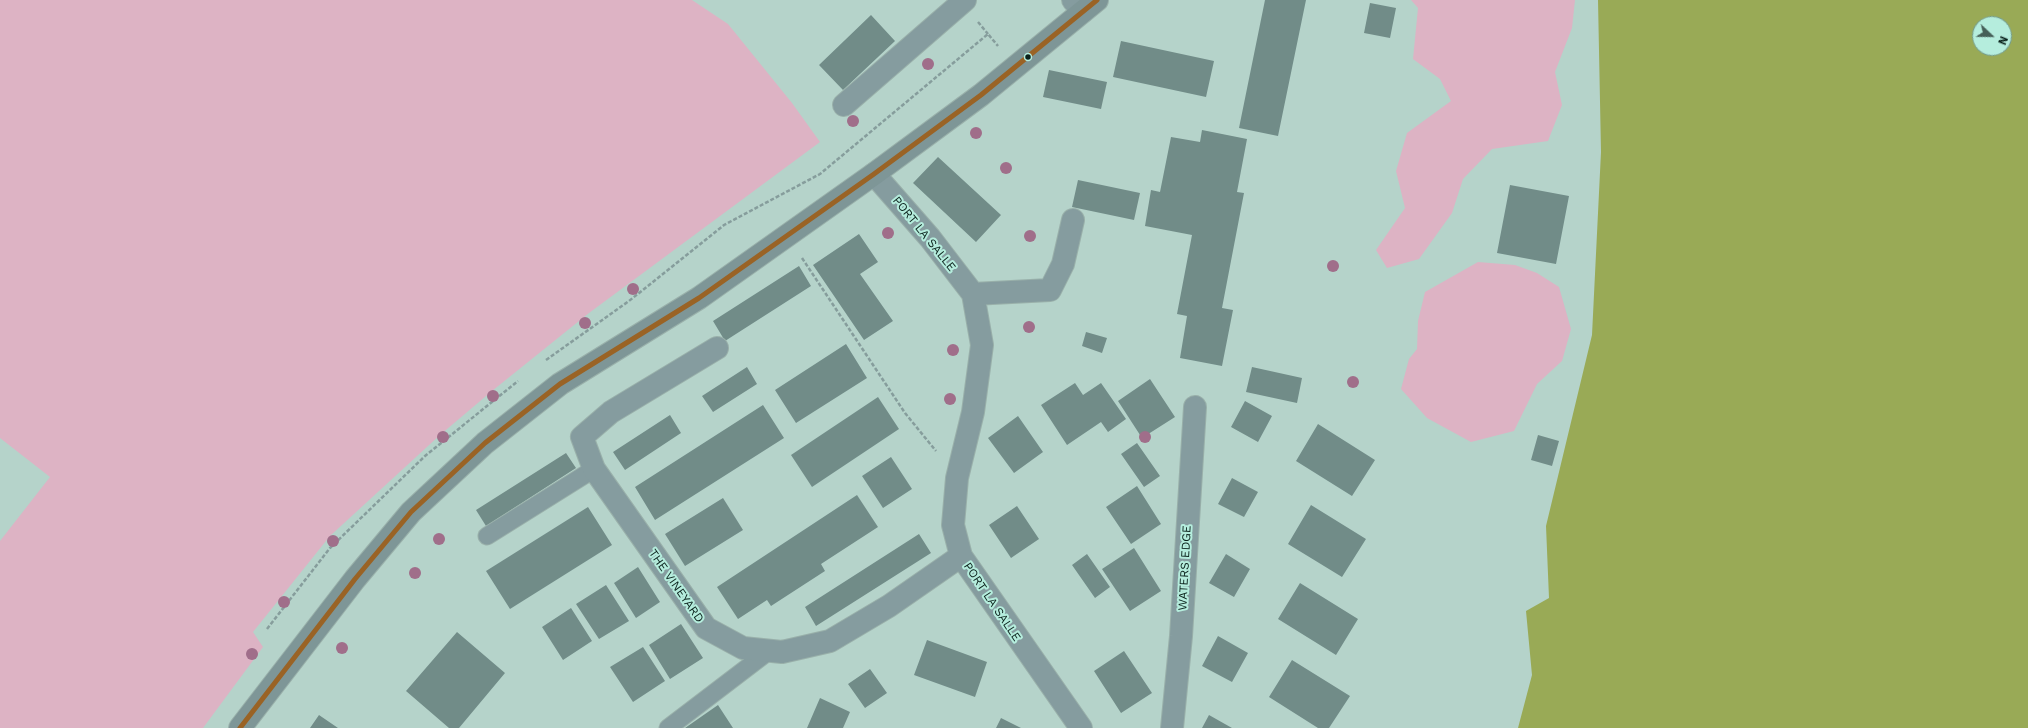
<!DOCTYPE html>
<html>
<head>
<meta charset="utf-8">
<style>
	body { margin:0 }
	#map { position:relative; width:2028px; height:728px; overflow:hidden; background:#b5d3ca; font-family:"Work Sans",sans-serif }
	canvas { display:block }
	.north { position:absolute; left:1972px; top:16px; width:40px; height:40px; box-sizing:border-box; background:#b5eddd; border:1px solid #719b8f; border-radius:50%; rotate:112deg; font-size:11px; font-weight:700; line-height:16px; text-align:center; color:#0a211b }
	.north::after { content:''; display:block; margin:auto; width:14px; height:18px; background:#465f58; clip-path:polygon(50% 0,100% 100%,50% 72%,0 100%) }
</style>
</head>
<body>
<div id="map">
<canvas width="2028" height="728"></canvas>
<div class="north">N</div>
</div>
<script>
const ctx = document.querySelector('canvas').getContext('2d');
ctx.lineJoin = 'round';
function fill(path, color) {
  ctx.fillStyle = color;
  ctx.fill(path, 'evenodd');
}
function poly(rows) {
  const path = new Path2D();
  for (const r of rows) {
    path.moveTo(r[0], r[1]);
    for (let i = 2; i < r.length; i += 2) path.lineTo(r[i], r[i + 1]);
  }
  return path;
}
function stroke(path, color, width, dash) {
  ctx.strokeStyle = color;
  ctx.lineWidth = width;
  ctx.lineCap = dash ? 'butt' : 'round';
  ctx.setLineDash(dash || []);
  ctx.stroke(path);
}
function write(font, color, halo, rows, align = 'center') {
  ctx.font = font + ' "Work Sans",sans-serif';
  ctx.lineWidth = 4;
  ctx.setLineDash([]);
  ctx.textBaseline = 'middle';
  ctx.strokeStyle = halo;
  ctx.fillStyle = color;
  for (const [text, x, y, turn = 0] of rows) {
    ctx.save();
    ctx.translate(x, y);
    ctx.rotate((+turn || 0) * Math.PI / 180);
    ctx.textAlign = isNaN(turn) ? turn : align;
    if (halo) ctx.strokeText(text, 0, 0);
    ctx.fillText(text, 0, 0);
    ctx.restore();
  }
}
const green = poly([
	[0,0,692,0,728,24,792,103,820,142,589,313,492,391,440,435,330,536,253,632,263,647,203,728,0,728,0,541,50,477,0,438],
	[1411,0,1575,0,1572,28,1555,72,1562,105,1548,141,1492,149,1463,179,1452,213,1419,259,1387,268,1376,250,1405,208,1396,171,1407,133,1451,101,1440,79,1413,59,1418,8],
	[1478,262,1515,265,1537,273,1559,287,1571,329,1562,361,1537,384,1514,431,1471,442,1427,418,1401,389,1409,359,1417,349,1418,321,1425,292]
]);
const water = poly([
	[1598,0,2028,0,2028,728,1518,728,1532,675,1526,611,1549,598,1546,526,1592,335,1601,152],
	[1980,24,2004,24,2004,48,1980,48]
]);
const building = poly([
	[1265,0,1306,0,1278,136,1239,128],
	[1370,3,1396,8,1390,38,1364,33],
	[871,15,895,41,843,90,819,65],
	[1121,41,1214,61,1206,97,1113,77],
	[1049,70,1107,82,1101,109,1043,97],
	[1202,130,1247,139,1237,192,1244,193,1222,308,1233,310,1222,366,1180,358,1187,316,1177,314,1192,235,1145,226,1151,190,1160,192,1171,137,1200,142],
	[938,157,1001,215,976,242,913,183],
	[1078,180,1140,193,1134,220,1072,207],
	[1510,185,1569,196,1556,264,1497,253],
	[859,234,878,262,860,274,893,321,864,340,813,265],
	[799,266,811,286,725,341,713,321],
	[1086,332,1107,338,1102,353,1082,346],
	[846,344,867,378,796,423,775,390],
	[747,367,757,384,713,412,702,396],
	[1252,367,1302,378,1297,403,1246,392],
	[1150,379,1175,417,1142,438,1118,401],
	[1075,383,1083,395,1101,383,1126,419,1108,432,1101,422,1067,445,1041,405],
	[878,397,899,429,812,487,791,455],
	[1245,401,1272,416,1258,442,1231,427],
	[763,405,784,438,655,520,635,487],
	[670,415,681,433,625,470,613,452],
	[1018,416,1043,452,1014,473,988,438],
	[1318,424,1375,460,1352,496,1296,461],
	[1538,435,1559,441,1552,466,1531,460],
	[1137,443,1160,476,1144,487,1121,454],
	[566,453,576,468,486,526,476,510],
	[891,457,912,489,883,508,862,476],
	[1232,478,1258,492,1244,517,1218,504],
	[1137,486,1161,524,1131,544,1106,507],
	[857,495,878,527,821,564,825,571,771,606,767,600,738,619,717,587],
	[723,498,743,530,685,566,665,534],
	[1311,505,1366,539,1342,577,1288,544],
	[1017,506,1039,539,1011,558,989,525],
	[588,507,612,545,510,609,486,571],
	[919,534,931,553,816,626,805,607],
	[1134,548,1161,591,1130,611,1102,569],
	[1087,554,1110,587,1095,598,1072,565],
	[1226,554,1250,569,1234,597,1209,583],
	[638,567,660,602,636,618,614,583],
	[1300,583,1358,619,1336,655,1278,619],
	[606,585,629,621,599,639,576,604],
	[571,608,592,641,563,660,542,627],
	[681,624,703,658,670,679,649,645],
	[457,632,505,673,459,728,449,728,406,691],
	[1218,636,1248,653,1232,682,1202,666],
	[927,640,987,662,975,697,914,675],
	[643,647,665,681,633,702,610,667],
	[1124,651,1152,693,1121,713,1094,671],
	[1292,660,1350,696,1329,728,1318,728,1269,697],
	[870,669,887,693,865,708,848,684],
	[820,698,850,712,843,728,807,728],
	[718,705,733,728,685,728],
	[319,715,338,728,310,728],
	[1209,715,1232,728,1202,728],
	[1001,718,1021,728,996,728]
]);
const path = poly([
	[978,22,988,34],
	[802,258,905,413,936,451],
	[546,360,629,301,724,225,820,174,988,34,998,46],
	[267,629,330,548,425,456,518,381]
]);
const lane = poly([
	[487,536,594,469],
	[668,728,769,651]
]);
const street = poly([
	[1073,0,1083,11],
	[844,105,965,0],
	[874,174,930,238,973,294,982,345,973,412,957,478,953,525,961,556,1081,728],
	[973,294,1050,290,1063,264,1073,220],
	[717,348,611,412,582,437,594,469,706,628,743,648,782,652,830,641,889,606,961,556],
	[1172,728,1181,636,1195,407]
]);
const primary = poly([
	[240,728,355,579,411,512,485,443,560,384,699,298,874,174,981,95,1097,0]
]);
const bus1 = poly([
	[240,728,355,579,411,512,485,443,560,384,699,298,874,174,981,95,1097,0]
]);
const trees = [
	[928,64],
	[853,121],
	[976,133],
	[1006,168],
	[888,233],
	[1030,236],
	[1333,266],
	[633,289],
	[585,323],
	[1029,327],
	[953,350],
	[1353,382],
	[493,396],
	[950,399],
	[443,437],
	[1145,437],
	[439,539],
	[333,541],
	[415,573],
	[284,602],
	[342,648],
	[252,654]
];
const markers = [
	[1028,57,3.5,"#0a211b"]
];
const streetNames = [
	["PORT LA SALLE",924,234,51],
	["WATERS EDGE",1185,568,-87],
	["THE VINEYARD",676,586,55],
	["PORT LA SALLE",992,602,56]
];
fill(green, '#ddb3c4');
fill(water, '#99aa56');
fill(building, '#718c88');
stroke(lane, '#99b0aa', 19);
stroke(street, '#99b0aa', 24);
stroke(primary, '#99b0aa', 24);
stroke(path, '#869d9c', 2.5, [4, 2]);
stroke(lane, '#859c9f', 17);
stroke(street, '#859c9f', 22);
stroke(primary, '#7e9697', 22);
stroke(bus1, '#9a6325', 5);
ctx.fillStyle = '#a06e8a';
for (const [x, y] of trees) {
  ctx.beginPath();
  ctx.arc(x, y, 6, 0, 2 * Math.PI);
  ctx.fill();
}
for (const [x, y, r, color] of markers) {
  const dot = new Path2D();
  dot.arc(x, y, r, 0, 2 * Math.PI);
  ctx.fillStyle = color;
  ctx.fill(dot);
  stroke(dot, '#b5eddd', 1.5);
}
write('12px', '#0a211b', '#b5eddd', streetNames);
</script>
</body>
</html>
